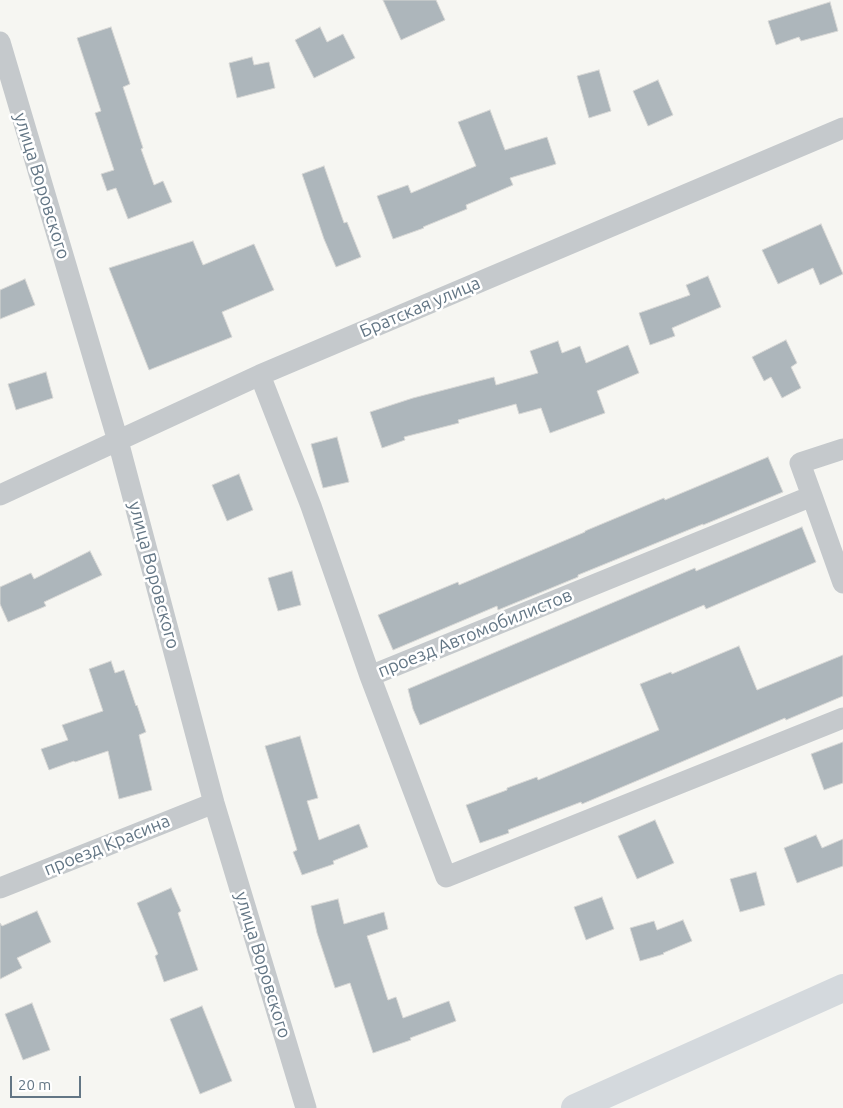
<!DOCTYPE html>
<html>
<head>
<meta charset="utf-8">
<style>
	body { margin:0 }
	#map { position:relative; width:843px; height:1108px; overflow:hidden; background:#f6f6f2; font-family:Ubuntu,sans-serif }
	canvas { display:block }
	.scale { position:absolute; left:10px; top:1076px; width:71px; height:22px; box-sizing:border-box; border:2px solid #637685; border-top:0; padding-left:6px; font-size:15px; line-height:18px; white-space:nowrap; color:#637685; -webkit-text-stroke:4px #fff; paint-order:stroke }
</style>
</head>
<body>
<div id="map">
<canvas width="843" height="1108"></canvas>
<div class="scale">20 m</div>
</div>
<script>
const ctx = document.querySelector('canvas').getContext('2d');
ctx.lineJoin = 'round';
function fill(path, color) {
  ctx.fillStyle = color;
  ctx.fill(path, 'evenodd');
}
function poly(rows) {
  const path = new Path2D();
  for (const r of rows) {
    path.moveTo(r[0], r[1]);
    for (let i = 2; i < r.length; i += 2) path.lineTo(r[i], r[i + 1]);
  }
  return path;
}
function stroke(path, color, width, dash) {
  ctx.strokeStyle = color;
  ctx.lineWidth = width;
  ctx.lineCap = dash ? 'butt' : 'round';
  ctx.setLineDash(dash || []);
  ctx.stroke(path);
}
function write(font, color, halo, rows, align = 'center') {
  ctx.font = font + ' Ubuntu,sans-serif';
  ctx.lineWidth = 5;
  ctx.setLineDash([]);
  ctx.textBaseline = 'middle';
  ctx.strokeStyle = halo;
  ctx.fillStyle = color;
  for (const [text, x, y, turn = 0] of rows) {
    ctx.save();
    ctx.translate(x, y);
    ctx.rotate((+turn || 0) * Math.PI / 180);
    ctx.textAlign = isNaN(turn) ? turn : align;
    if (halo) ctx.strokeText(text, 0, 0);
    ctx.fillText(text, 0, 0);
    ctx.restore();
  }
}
const building = poly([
	[383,0,436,0,445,20,401,40,383,0],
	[830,2,838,31,801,41,799,37,776,45,768,21,830,2],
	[111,27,130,84,123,87,143,148,141,149,154,185,163,181,172,202,128,219,116,188,107,191,101,174,114,170,95,113,101,111,77,38,111,27],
	[320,27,327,42,343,34,355,58,314,78,295,40,320,27],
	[252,57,254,65,269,62,275,88,237,98,229,63,252,57],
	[599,70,611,111,589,118,577,76,599,70],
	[658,80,673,115,648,126,633,91,658,80],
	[490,110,505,150,547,137,556,164,510,178,513,185,466,205,467,209,423,227,424,228,393,239,377,196,408,185,411,193,476,166,458,122,490,110],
	[324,166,344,223,347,222,361,257,336,267,324,239,302,174,324,166],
	[821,224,843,274,820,285,813,268,778,284,762,250,821,224],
	[193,241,203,265,254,244,274,290,222,312,232,337,149,370,109,268,193,241],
	[708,276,721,307,672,328,675,336,650,345,639,313,690,295,686,285,708,276],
	[25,279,35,305,0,319,0,290,25,279],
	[786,340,797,363,791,367,801,388,782,398,771,377,764,381,752,357,786,340],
	[558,341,562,353,580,346,586,363,628,345,639,373,597,391,605,413,550,433,541,408,519,414,516,404,458,420,459,423,404,437,405,440,382,448,370,412,413,398,494,377,496,385,538,373,530,351,558,341],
	[46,372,53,398,16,410,8,384,46,372],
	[337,437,349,482,323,488,311,444,337,437],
	[768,457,783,492,703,525,703,524,578,575,578,577,498,610,497,606,393,650,378,615,458,582,459,585,585,532,585,531,664,498,665,500,768,457],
	[239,474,253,510,227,521,212,485,239,474],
	[802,527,816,562,706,609,704,605,420,725,413,709,408,689,695,568,696,571,802,527],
	[90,551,102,575,44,602,46,606,8,622,0,604,0,587,31,573,34,579,90,551],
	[292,571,301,605,278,611,268,578,292,571],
	[739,646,757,690,843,655,843,696,786,720,785,718,582,804,581,802,508,830,509,833,480,843,466,805,507,790,507,788,537,777,538,780,659,730,640,684,671,672,672,674,739,646],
	[111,661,115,673,124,670,136,706,137,705,146,732,139,735,152,790,119,799,108,751,75,762,74,761,49,770,41,749,68,740,62,725,103,711,89,669,111,661],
	[300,736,318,798,307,801,319,840,359,824,368,847,333,861,334,864,302,875,293,852,297,850,265,746,300,736],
	[843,742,843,783,824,790,811,754,843,742],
	[655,820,674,863,637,879,618,836,655,820],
	[816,835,822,848,843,839,843,866,797,883,784,848,816,835],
	[756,872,765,905,740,912,730,879,756,872],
	[171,888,181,911,178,913,198,970,164,982,155,956,158,954,137,903,171,888],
	[602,897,614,929,586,940,574,907,602,897],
	[338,899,344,924,384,912,388,929,367,936,388,1000,396,997,403,1018,449,1001,456,1021,410,1038,411,1040,373,1053,350,983,335,988,317,933,311,906,338,899],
	[37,911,51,942,17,958,22,968,0,979,0,923,2,926,37,911],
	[683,920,692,941,663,953,664,954,640,961,630,928,654,921,657,930,683,920],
	[32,1003,50,1050,23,1060,5,1014,32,1003],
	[202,1006,232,1081,200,1094,170,1019,202,1006]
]);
const street = poly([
	[0,42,118,441,214,803,306,1108],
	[260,375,311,506,370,676,446,877,843,718],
	[0,495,260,375,843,128],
	[812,496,800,463,843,449],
	[370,676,812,496,843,583],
	[0,888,214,803]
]);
const secondary = poly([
	[575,1108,843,988]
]);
const streetNames = [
	["улица Воровского",42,186,73],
	["Братская улица",420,307,-23],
	["улица Воровского",154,575,75],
	["проезд Автомобилистов",475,633,-22],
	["проезд Красина",107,845,-22],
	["улица Воровского",263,965,73]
];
fill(building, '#adb6bb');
stroke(building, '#d7d7d5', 1);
stroke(street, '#c5c9cc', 21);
stroke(secondary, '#d4d9dd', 28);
write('18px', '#637685', '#fff', streetNames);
</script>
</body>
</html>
